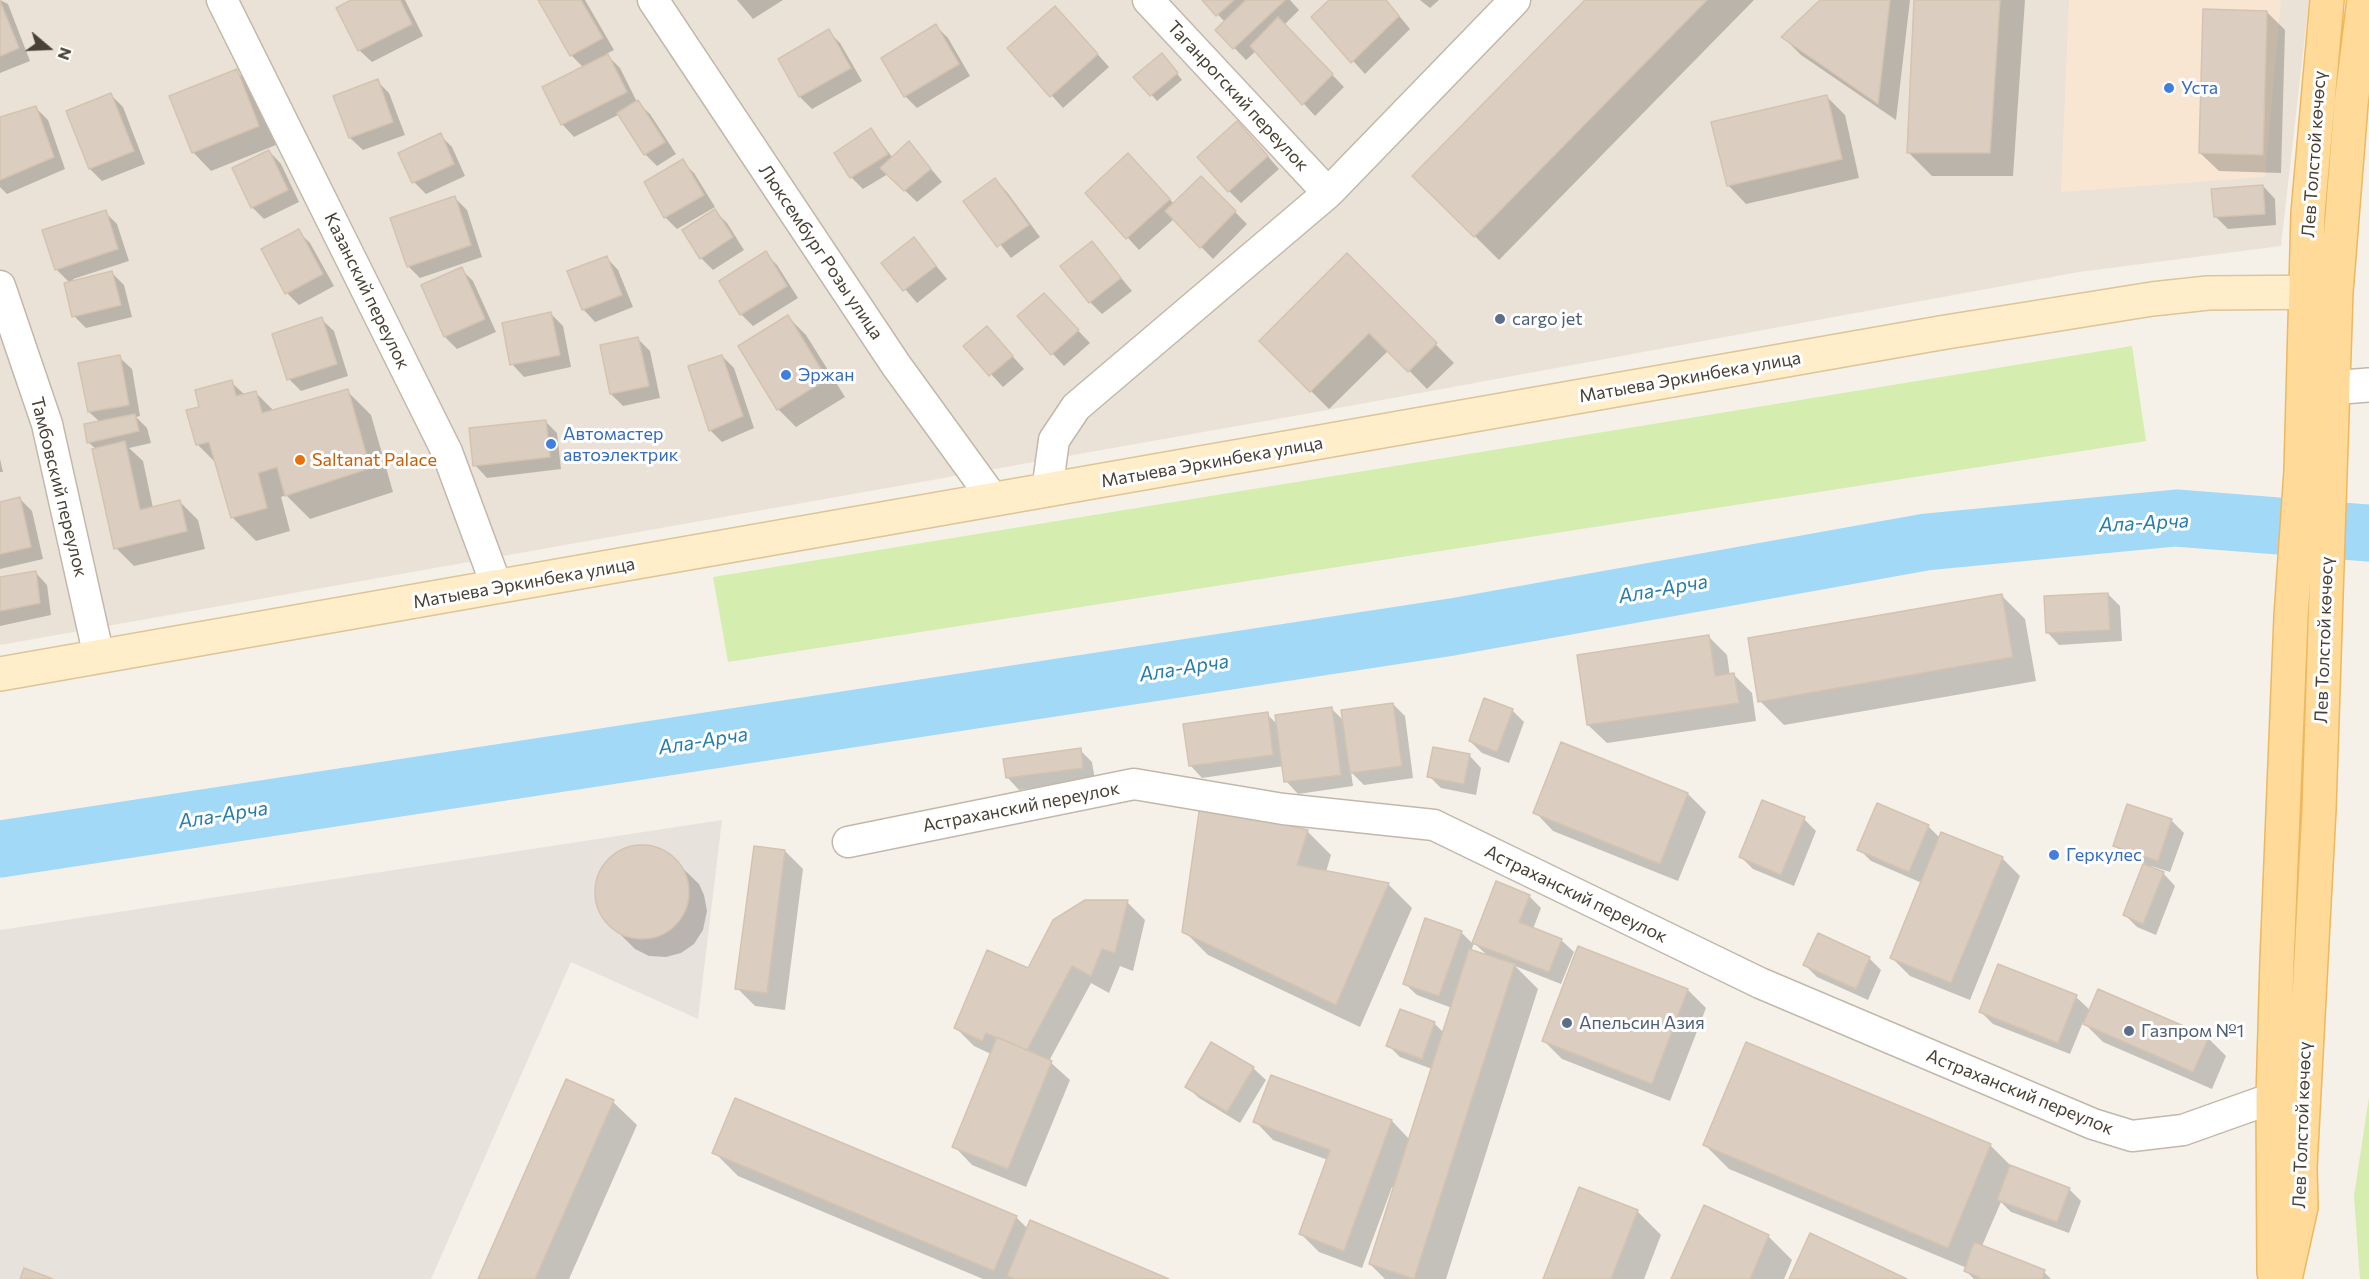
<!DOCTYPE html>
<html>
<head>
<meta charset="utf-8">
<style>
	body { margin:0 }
	#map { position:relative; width:2369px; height:1279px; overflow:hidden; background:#f5f1e9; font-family:Commissioner,sans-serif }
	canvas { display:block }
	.north { position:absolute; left:18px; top:18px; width:60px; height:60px; -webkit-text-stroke:4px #fff; paint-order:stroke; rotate:109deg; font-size:16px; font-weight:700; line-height:24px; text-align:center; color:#4a4136 }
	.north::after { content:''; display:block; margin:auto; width:21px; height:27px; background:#4a4136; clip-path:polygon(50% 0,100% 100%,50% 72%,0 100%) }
</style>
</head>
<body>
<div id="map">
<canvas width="2369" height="1279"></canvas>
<div class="north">N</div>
</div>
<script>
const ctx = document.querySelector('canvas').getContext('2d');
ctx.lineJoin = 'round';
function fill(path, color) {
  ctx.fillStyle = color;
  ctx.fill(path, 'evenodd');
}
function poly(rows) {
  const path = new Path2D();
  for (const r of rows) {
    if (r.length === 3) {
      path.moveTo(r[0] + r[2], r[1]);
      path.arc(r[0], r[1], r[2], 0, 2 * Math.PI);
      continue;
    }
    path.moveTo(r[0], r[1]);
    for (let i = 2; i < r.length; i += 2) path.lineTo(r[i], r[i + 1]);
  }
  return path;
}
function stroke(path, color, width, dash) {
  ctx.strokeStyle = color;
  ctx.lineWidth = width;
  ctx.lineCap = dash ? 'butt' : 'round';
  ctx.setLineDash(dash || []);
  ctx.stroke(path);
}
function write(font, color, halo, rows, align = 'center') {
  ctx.font = font + ' Commissioner,sans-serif';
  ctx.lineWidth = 6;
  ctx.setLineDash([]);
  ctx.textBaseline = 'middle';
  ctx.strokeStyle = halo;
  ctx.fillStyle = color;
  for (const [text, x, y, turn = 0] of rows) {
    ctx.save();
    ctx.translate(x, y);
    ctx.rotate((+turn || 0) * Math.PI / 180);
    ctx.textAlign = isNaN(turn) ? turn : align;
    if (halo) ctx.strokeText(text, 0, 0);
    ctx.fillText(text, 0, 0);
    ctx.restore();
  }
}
const residential = poly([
	[0,0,2309,0,2281,246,2079,272,1322,411,0,645]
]);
const commercial = poly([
	[2069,0,2281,0,2265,177,2061,192]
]);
const industrial = poly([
	[722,820,698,1019,571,962,431,1279,0,1279,0,930]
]);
const green = poly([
	[2132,346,2146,441,728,662,713,577],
	[2369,1097,2369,1279,2360,1279,2354,1196]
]);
const shadow = poly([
	[0,0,8,4,30,61,0,73],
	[355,0,405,0,423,36,372,62,359,50],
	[540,0,585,0,614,50,606,54,620,68,637,102,650,114,676,154,657,166,645,154,620,114,574,137,562,124,584,68,571,55],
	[737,0,783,0,753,19],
	[1204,0,1290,0,1299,10,1284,25,1344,87,1315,116,1256,51,1246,60,1217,30,1225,22],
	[1331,0,1386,0,1410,29,1365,74,1313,17],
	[1420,0,1439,0,1430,8],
	[1587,0,1754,0,1499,260,1414,176],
	[1822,0,1910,0,1896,120,1801,55,1783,37],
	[1915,0,2025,0,2013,176,1932,176,1908,152],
	[2267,12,2285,30,2281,173,2219,171,2200,153],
	[1067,20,1109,67,1063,108,1009,48],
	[936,26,948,38,970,76,917,108,905,96],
	[828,31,840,43,862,81,812,109,800,97,780,59],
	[1167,61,1182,80,1157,101,1136,77],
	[236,71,255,89,276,145,211,171,193,152],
	[377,81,389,93,405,135,363,150,350,138,335,96],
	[111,95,123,107,145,164,102,181,90,169],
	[1827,97,1845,115,1859,178,1746,204,1728,185],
	[35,107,48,120,65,169,7,194,0,187,0,118],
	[871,130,893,158,909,143,942,182,917,202,888,174,863,189,851,177],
	[440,135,452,147,465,176,426,194,414,182],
	[1249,135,1279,169,1241,203,1229,191],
	[269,151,281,164,299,202,264,219,252,207],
	[682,161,694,173,715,207,677,229,665,217],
	[1140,167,1174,204,1201,178,1247,224,1213,259,1174,219,1139,250,1087,193],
	[995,180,1007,192,1040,237,1011,258,966,201],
	[2263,186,2275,199,2276,225,2228,229,2215,216],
	[455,198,467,210,482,257,420,278,408,266],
	[715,211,727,223,744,250,713,270,701,258],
	[105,212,117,224,129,261,73,279,74,282,112,273,124,285,132,317,86,328,74,316,70,283,56,269],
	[298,231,310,243,334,286,299,305,287,293,263,250],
	[914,239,947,279,917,303,883,263],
	[1092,243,1132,291,1102,314,1090,302],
	[765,253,777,265,798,298,753,326,741,314,721,281],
	[1347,255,1454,363,1427,389,1389,350,1329,409,1261,341],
	[606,257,618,270,633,307,595,322,583,309],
	[461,269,473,281,496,332,457,349,445,337,423,285],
	[1044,295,1090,343,1064,366,1019,317],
	[551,314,563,326,571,367,524,377,512,364],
	[788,317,806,335,845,397,796,427,778,409],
	[321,319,334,331,348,376,301,391,289,379],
	[987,328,1024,369,1003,387,965,346],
	[638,339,650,351,660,398,623,406,611,394],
	[722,356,734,368,754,428,722,442,710,430],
	[119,357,132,369,140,416,136,417,147,428,151,443,129,448,143,461,153,508,180,502,198,520,205,549,134,566,116,548,96,449,88,442,100,422,89,412],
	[231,382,245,395,255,392,274,411,347,391,371,415,393,492,310,519,286,495,281,497,290,531,256,541,232,517,217,464,197,444,201,408],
	[545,421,557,433,561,469,487,478,475,465],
	[0,459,3,472,0,472],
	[20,499,32,511,43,559,0,569,0,503],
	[35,572,47,585,51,615,0,626,0,578],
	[2108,594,2120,606,2122,641,2059,645,2047,632],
	[2001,595,2025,619,2036,681,1784,725,1760,701],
	[1709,637,1727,655,1730,676,1734,675,1752,693,1756,721,1607,743,1588,725],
	[1393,704,1405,716,1413,778,1364,785,1351,772,1353,786,1298,794,1286,781,1284,766,1202,778,1190,765,1267,714,1278,725,1332,709,1345,722],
	[1512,710,1524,722,1509,763,1482,753,1470,741],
	[1080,750,1092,762,1095,780,1019,790,1007,777],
	[1469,755,1481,768,1476,795,1441,788,1429,776],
	[1688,794,1706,812,1678,881,1553,831,1535,812],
	[1804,819,1816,831,1794,886,1753,869,1741,857],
	[2171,820,2184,833,2170,872,2151,866,2150,868,2163,873,2175,886,2156,935,2137,927,2125,915,2145,864,2127,857,2114,845],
	[1928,826,1940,838,2002,858,2020,876,1970,1000,1910,976,1891,957,1922,883,1871,861,1859,849],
	[1307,831,1331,855,1326,872,1388,884,1412,908,1360,1027,1208,955,1184,931],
	[641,846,668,854,699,884,704,895,707,911,703,930,694,944,681,953,666,957,649,956,635,949,604,918,598,904,597,882,603,867,619,852],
	[785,851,803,869,785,1010,755,1006,737,988],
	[1496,883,1529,896,1541,908,1533,929,1561,940,1574,952,1561,984,1515,966,1538,989,1446,1279,1385,1279,1370,1264,1395,1188,1392,1187,1362,1268,1319,1252,1301,1234,1328,1160,1273,1140,1255,1121,1392,1121,1410,1140,1432,1069,1400,1057,1388,1045,1400,1011,1435,1024,1444,1033,1452,1008,1417,995,1404,983,1461,932,1473,944],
	[1474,943,1488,956,1471,951],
	[1127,902,1145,920,1133,971,1120,966,1109,993,1091,983,1049,1061,1070,1080,1026,1187,972,1165,954,1146,991,1054,974,1046,956,1028,1028,970],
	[1869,958,1881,970,1868,1000,1817,977,1805,965],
	[1688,990,1706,1008,1670,1101,1562,1059,1544,1041],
	[2076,997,2091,1011,2208,1038,2226,1056,2212,1089,2103,1042,2083,1022,2070,1054,1993,1024,1981,1012],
	[1212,1044,1253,1068,1266,1080,1240,1123,1199,1098,1186,1086],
	[1747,1044,1991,1146,2013,1168,2069,1189,2081,1201,2069,1233,2011,1212,2001,1202,1982,1246,2044,1272,2051,1279,1974,1279,1966,1271,1967,1268,1729,1169,1705,1145],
	[613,1102,637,1125,569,1279,479,1279],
	[714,1152,1016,1217,1028,1229,1166,1279,983,1279,738,1176],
	[1637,1211,1661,1235,1644,1279,1545,1279],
	[1768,1236,1792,1260,1784,1279,1672,1279]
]);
const river = poly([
	[0,849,1452,627,1926,542,2176,518,2369,533]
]);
const building = poly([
	[351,0,400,0,412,24,358,51,336,8,351,0],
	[538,0,581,0,603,38,570,56,538,0],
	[1202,0,1234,0,1216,16,1202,0],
	[1246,0,1285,0,1233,49,1215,30,1246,0],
	[1329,0,1386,0,1399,16,1351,63,1311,17,1329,0],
	[1585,0,1707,0,1474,237,1412,176,1585,0],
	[1820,0,1890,0,1878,104,1781,37,1820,0],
	[1914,0,2000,0,1990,153,1907,153,1914,0],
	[0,1,19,48,0,56,0,1],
	[1055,6,1098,54,1050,97,1007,48,1055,6],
	[2203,9,2267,11,2263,155,2199,153,2203,9],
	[1278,17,1333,74,1302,105,1250,46,1278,17],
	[936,24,959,64,904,97,881,58,936,24],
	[829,29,851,68,799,97,778,59,829,29],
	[1162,53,1178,73,1150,96,1133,77,1162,53],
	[608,54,627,92,561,125,542,87,608,54],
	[237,69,259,126,192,153,169,96,237,69],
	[378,79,393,122,349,138,333,96,378,79],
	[111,93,134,151,89,169,66,111,111,93],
	[1827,95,1842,159,1727,186,1711,122,1827,95],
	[638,100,665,142,644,155,617,113,638,100],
	[36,106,54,157,0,180,0,117,36,106],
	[1237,121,1268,156,1228,192,1197,157,1237,121],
	[871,128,888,154,850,178,834,153,871,128],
	[441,133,454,164,412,183,398,153,441,133],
	[909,141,931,169,904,191,880,168,909,141],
	[269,150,288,190,251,208,232,168,269,150],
	[1128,153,1170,199,1126,239,1085,193,1128,153],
	[683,159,704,195,664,218,644,182,683,159],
	[1201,176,1236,211,1200,248,1165,211,1201,176],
	[995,178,1029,225,997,247,963,201,995,178],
	[2263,185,2265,214,2214,217,2211,189,2263,185],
	[455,196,471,245,407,267,390,218,455,196],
	[715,209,733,237,700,259,682,230,715,209],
	[106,210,118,249,55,270,42,230,106,210],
	[299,229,323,274,285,294,261,249,299,229],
	[914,237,936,266,903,291,881,263,914,237],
	[1092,241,1121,278,1089,303,1060,266,1092,241],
	[766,251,787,286,740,315,719,281,766,251],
	[1347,253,1437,343,1408,372,1369,333,1310,392,1259,341,1347,253],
	[607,256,622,295,582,310,567,271,607,256],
	[462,267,485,319,444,337,421,285,462,267],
	[112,271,121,305,72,317,64,283,112,271],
	[1044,293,1079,330,1051,355,1017,316,1044,293],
	[551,312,560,355,510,365,502,323,551,312],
	[788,315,827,379,777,410,738,346,788,315],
	[322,317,337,364,287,380,272,334,322,317],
	[987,326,1013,356,989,376,963,346,987,326],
	[638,337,649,386,610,394,600,345,638,337],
	[120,355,129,405,88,412,78,363,120,355],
	[722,355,743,416,709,431,688,366,722,355],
	[232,380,236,396,256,391,262,413,348,389,370,468,285,496,277,467,258,473,267,508,231,518,209,442,196,445,186,410,199,407,195,390,232,380],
	[135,414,139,431,87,443,84,424,135,414],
	[546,420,550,457,473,466,469,428,546,420],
	[125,441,140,510,180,500,187,531,114,549,92,449,125,441],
	[20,497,31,547,0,554,0,502,20,497],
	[36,571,40,603,0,611,0,577,36,571],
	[2108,593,2110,630,2046,633,2044,596,2108,593],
	[2002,594,2013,657,1758,702,1748,638,2002,594],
	[1709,635,1715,676,1734,673,1739,703,1587,725,1577,655,1709,635],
	[1484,698,1513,709,1497,752,1469,741,1484,698],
	[1393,703,1402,766,1350,773,1341,710,1393,703],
	[1332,707,1341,775,1284,782,1275,715,1332,707],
	[1268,712,1273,755,1189,766,1183,724,1268,712],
	[1561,742,1688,793,1660,864,1533,813,1561,742],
	[1433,747,1470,754,1464,784,1427,777,1433,747],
	[1081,748,1083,768,1006,778,1003,759,1081,748],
	[1762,800,1805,817,1781,875,1739,857,1762,800],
	[1877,803,1929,825,1909,872,1857,850,1877,803],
	[2127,804,2172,819,2158,861,2113,846,2127,804],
	[1200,805,1308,830,1297,865,1389,883,1336,1005,1182,932,1200,805],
	[1941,832,2003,857,1951,983,1890,958,1941,832],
	[642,892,47],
	[754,846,785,850,767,993,735,989,754,846],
	[2143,864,2164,872,2143,924,2123,915,2143,864],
	[1496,881,1530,895,1519,922,1562,939,1549,972,1472,943,1496,881],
	[1085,900,1128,900,1115,953,1102,949,1091,976,1072,966,1027,1050,986,1033,982,1041,954,1028,987,950,1028,968,1053,920,1085,900],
	[1425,918,1462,931,1439,996,1403,984,1425,918],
	[1818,933,1870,957,1856,989,1803,965,1818,933],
	[1578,946,1688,989,1652,1084,1542,1041,1578,946],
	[1469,949,1515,964,1414,1279,1369,1264,1469,949],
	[1998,964,2077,995,2058,1043,1979,1012,1998,964],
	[2098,989,2209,1037,2193,1072,2083,1024,2098,989],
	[1400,1009,1435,1022,1422,1059,1386,1046,1400,1009],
	[997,1037,1052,1061,1008,1169,952,1147,997,1037],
	[1211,1042,1254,1067,1227,1112,1185,1087,1211,1042],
	[1746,1042,1991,1144,1948,1248,1703,1145,1746,1042],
	[1271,1075,1392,1120,1344,1251,1299,1234,1330,1150,1253,1122,1271,1075],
	[566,1079,614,1100,535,1279,478,1279,566,1079],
	[735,1098,1017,1216,994,1271,712,1153,735,1098],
	[2010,1165,2070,1188,2057,1222,1997,1200,2010,1165],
	[1579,1187,1638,1210,1611,1279,1543,1279,1579,1187],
	[1704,1205,1769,1235,1750,1279,1671,1279,1704,1205],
	[1030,1220,1169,1279,1015,1279,1007,1276,1030,1220],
	[1810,1233,1907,1279,1789,1279,1810,1233],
	[1974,1242,2045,1270,2042,1279,1982,1279,1964,1271,1974,1242],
	[24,1268,53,1279,20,1279,24,1268]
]);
const minor = poly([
	[222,0,447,452,497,587],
	[653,0,896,365,994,500],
	[1148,0,1328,193],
	[0,286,47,424,99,657],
	[1047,491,1054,440,1076,407,1328,193,1515,0],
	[848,842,1134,784,1283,809,1434,825,1760,983,2093,1124,2132,1136,2183,1130,2273,1098]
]);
const tertiary = poly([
	[2305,390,2369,385]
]);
const secondary = poly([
	[0,674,1940,333,2152,299,2208,293,2335,292]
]);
const primary = poly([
	[2274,1272,2273,1098,2277,961,2291,617,2301,471,2308,213,2327,0],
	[2285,1279,2301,1207,2300,1167,2319,809,2336,292,2351,104,2364,0]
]);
const markers = [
	[2169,88,6,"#3f7fe0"],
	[1500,319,6,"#5c6f8a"],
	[786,375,6,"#3f7fe0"],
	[551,444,6,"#3f7fe0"],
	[300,460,6,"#e8710a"],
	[2054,855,6,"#3f7fe0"],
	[1567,1023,6,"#5c6f8a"],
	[2129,1031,6,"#5c6f8a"]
];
const shopNames = [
	["Уста",2181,88],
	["Эржан",798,375],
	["Автомастер",563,434],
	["автоэлектрик",563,455],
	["Геркулес",2066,855]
];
const streetNames = [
	["Таганрогский переулок",1238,96,47],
	["Лев Толстой көчөсү",2314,154,-86],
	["Люксембург Розы улица",821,252,56],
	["Казанский переулок",367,291,64],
	["Матыева Эркинбека улица",1690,377,-10],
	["Матыева Эркинбека улица",1212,462,-10],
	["Тамбовский переулок",59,487,76],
	["Матыева Эркинбека улица",524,583,-10],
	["Лев Толстой көчөсү",2324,640,-88],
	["Астраханский переулок",1021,807,-11],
	["Астраханский переулок",1576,894,26],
	["Астраханский переулок",2020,1092,22],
	["Лев Толстой көчөсү",2302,1125,-88]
];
const serviceNames = [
	["cargo jet",1512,319],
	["Апельсин Азия",1579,1023],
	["Газпром №1",2141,1031]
];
const foodNames = [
	["Saltanat Palace",312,460]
];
const waterNames = [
	["Ала-Арча",2144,523,-3],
	["Ала-Арча",1663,589,-10],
	["Ала-Арча",1184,668,-9],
	["Ала-Арча",703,741,-9],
	["Ала-Арча",223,815,-9]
];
fill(residential, '#eae2d6');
fill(commercial, '#f8e6d3');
fill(industrial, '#e8e2dd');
fill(green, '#d5edae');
fill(shadow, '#0003');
stroke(river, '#a1d9f6', 57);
fill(building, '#dbcec0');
stroke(building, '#d4c3b0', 1.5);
stroke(minor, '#c2b8aa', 33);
stroke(tertiary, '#c2b8aa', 36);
stroke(secondary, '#dcc597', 36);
stroke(primary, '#edb85f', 36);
stroke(minor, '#fff', 30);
stroke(tertiary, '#fff', 33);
stroke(secondary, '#ffeec9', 33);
stroke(primary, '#ffda98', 33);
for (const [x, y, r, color] of markers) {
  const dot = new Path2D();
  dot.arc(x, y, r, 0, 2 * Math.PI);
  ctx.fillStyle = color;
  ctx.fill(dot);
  stroke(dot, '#fff', 2);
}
write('18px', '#366cbe', '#fff', shopNames, 'left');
write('18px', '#4a4136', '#fff', streetNames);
write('18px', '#4e5e75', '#fff', serviceNames, 'left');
write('18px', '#c56008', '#fff', foodNames, 'left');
write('italic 20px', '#247dae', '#fff', waterNames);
</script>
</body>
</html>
